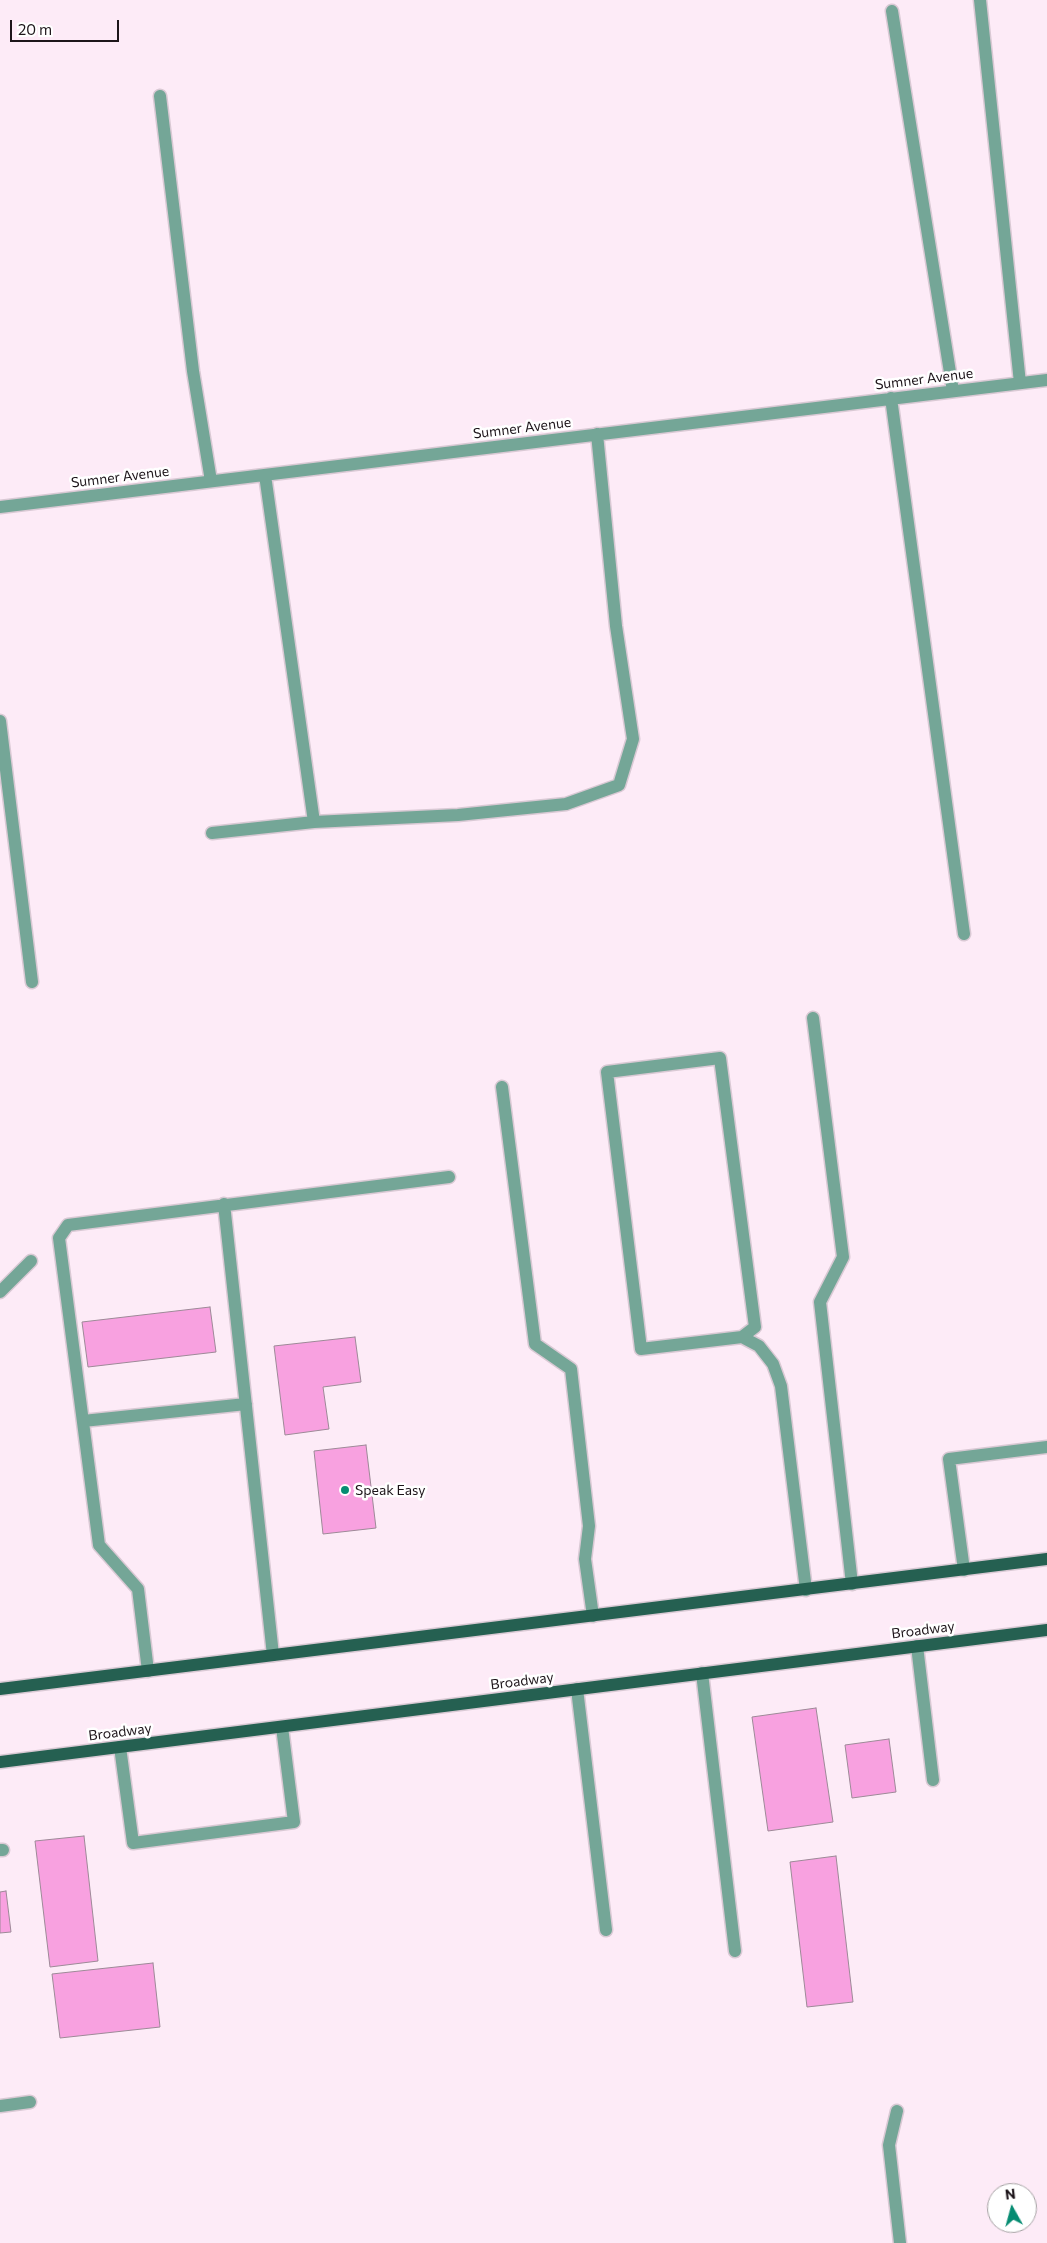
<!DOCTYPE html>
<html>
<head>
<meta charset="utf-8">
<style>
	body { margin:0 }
	#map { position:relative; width:1047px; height:2243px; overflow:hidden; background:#fdebf7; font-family:Commissioner,sans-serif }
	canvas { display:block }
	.north { position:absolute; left:987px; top:2183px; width:50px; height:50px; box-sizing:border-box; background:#fff; border:1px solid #a5a1a3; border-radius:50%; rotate:353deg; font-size:14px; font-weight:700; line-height:20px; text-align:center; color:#1d151a }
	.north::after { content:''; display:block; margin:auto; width:18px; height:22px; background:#068c72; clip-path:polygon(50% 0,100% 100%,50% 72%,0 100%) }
	.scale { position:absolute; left:10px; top:20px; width:109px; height:22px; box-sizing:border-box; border:2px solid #1d151a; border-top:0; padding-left:6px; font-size:15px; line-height:18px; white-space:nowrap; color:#1d151a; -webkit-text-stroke:4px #fff; paint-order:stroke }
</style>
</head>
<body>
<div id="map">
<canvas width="1047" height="2243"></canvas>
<div class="north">N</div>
<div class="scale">20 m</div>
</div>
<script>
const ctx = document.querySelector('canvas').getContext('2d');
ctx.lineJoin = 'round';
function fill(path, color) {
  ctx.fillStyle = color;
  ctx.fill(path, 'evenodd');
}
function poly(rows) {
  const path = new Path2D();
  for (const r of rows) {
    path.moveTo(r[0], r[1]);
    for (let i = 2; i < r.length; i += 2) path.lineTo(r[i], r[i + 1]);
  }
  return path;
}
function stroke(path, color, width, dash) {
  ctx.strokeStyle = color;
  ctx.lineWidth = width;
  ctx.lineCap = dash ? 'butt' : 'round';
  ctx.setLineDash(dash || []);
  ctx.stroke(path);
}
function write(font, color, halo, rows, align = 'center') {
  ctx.font = font + ' Commissioner,sans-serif';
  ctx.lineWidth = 5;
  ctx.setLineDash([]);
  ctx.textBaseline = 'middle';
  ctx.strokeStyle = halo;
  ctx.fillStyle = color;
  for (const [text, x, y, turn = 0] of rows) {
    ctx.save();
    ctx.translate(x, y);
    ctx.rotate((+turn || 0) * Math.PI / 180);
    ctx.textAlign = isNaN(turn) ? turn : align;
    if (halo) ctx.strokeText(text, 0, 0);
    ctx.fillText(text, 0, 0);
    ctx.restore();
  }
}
const building = poly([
	[210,1307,216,1352,88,1367,82,1322,210,1307],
	[355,1337,361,1382,323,1387,329,1429,285,1435,274,1346,355,1337],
	[366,1445,376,1528,323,1534,314,1451,366,1445],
	[816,1708,833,1822,768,1831,752,1717,816,1708],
	[889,1739,896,1792,852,1798,845,1745,889,1739],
	[84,1836,98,1961,50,1967,35,1841,84,1836],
	[836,1856,853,2002,807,2007,790,1862,836,1856],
	[6,1891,11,1932,0,1933,0,1892,6,1891],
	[153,1963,160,2027,60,2038,52,1974,153,1963]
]);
const minor = poly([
	[980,0,1020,383],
	[892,11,953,391],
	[160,96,193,371,211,481],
	[891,398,964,934],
	[265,475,314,822,458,815,566,804,619,785,633,739,616,626,597,434],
	[0,507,1047,380],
	[0,721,32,982],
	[212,833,314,822],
	[813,1018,843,1257,820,1302,852,1584],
	[502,1087,535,1344,571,1369,589,1526,585,1559,593,1616],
	[224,1204,273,1655],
	[0,1292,31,1261],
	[742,1337,755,1327,720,1058,607,1072,641,1349,742,1337,759,1346,773,1364,781,1386,806,1590],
	[83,1421,246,1404],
	[964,1570,949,1459,1047,1447],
	[917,1646,933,1780],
	[148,1671,138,1589,99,1545,59,1238,68,1225,449,1177],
	[702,1673,735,1951],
	[577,1689,606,1930],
	[120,1747,133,1843,294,1822,282,1727],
	[0,1850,3,1850],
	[0,2106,30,2102],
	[897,2111,889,2145,900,2243]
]);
const major = poly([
	[0,1689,1047,1559],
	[0,1762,1047,1630]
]);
const markers = [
	[345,1490,5,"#068c72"]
];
const streetNames = [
	["Sumner Avenue",924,379,-7],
	["Sumner Avenue",522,428,-7],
	["Sumner Avenue",120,477,-7],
	["Broadway",923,1630,-7],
	["Broadway",522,1681,-7],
	["Broadway",120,1732,-7]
];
const poiNames = [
	["Speak Easy",355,1490]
];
fill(building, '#f8a1e0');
stroke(building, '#9d8997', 1);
stroke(minor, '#d9c9d4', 15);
stroke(major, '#d9c9d4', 15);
stroke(minor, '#74a697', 12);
stroke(major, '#256051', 12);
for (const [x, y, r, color] of markers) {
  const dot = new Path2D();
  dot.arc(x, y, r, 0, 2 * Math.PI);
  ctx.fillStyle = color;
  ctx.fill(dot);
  stroke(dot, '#fff', 2);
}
write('14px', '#1d151a', '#fff', streetNames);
write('14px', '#1d151a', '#fff', poiNames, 'left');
</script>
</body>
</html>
